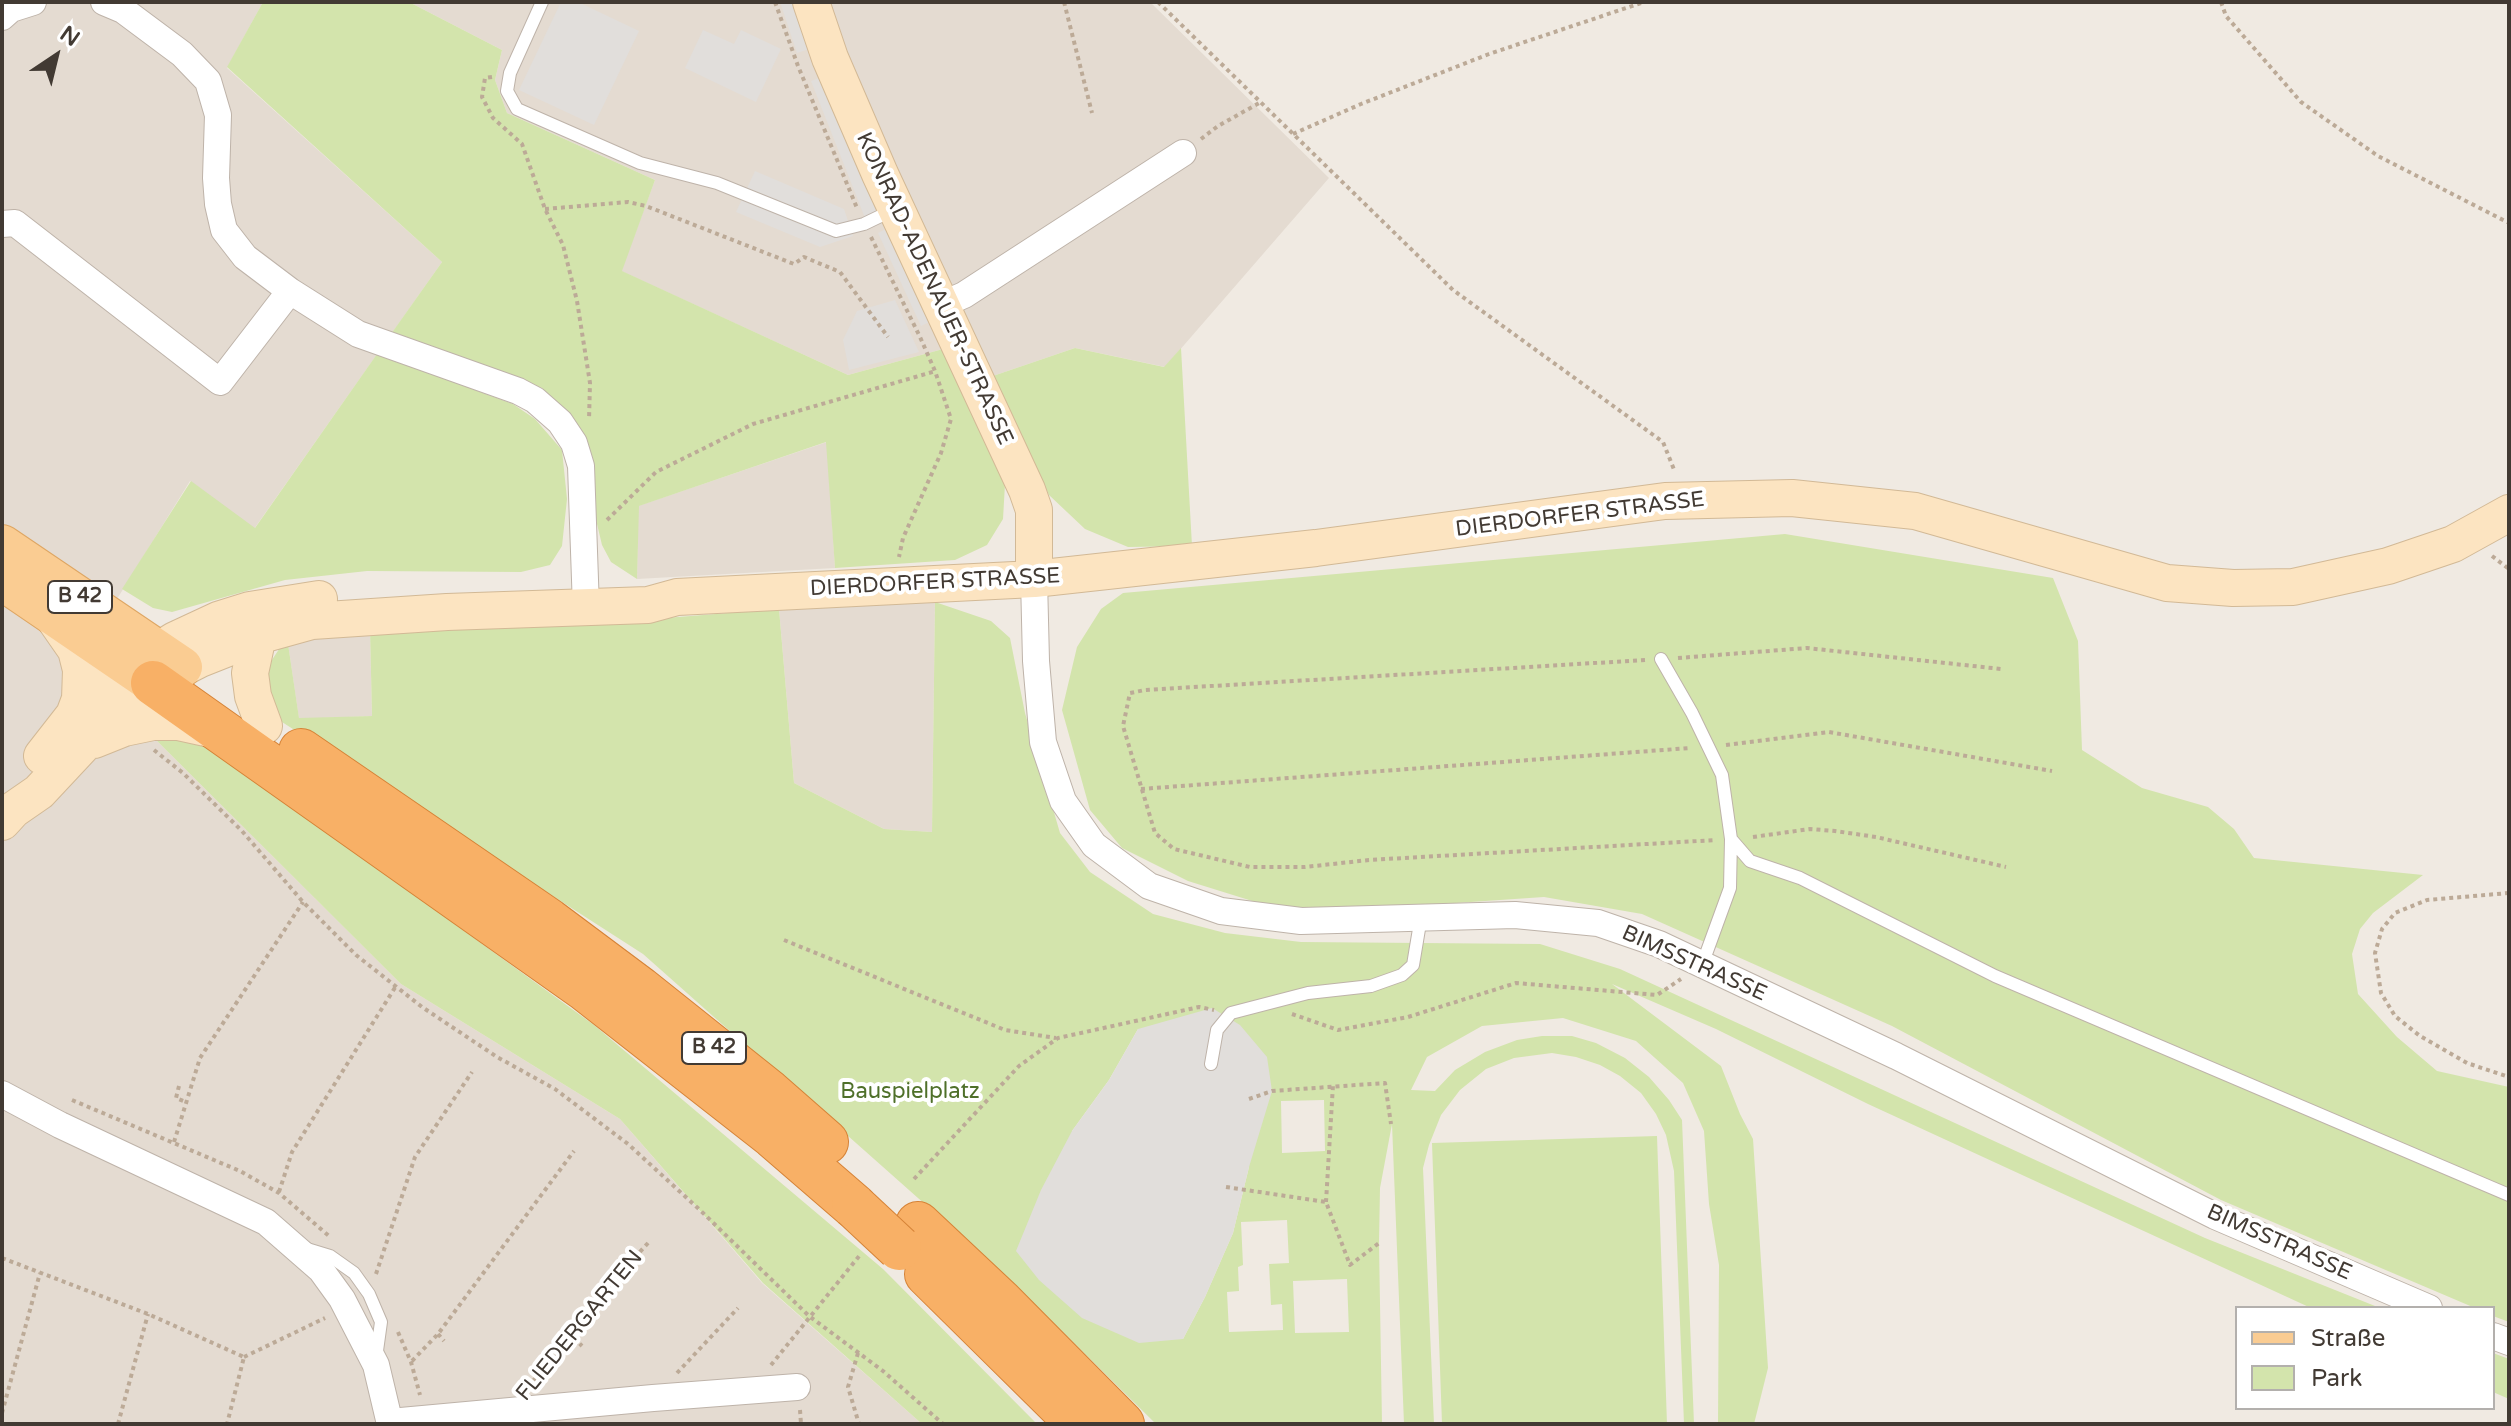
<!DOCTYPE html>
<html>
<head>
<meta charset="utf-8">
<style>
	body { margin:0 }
	#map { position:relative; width:2511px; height:1426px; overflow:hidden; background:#f0eae2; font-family:"Varela Round",sans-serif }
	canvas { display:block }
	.frame { position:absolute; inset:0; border:4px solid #423a33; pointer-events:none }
	.legend { position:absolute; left:2235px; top:1306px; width:260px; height:104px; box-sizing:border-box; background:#fff; border:2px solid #b3b0ad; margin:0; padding:10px 14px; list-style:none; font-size:24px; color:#423a33 }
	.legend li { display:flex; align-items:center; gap:16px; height:40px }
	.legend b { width:40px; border:2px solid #b3b0ad }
	.north { position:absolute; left:16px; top:16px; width:80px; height:80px; -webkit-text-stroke:6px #fff; paint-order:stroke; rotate:35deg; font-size:22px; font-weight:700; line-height:32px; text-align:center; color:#423a33 }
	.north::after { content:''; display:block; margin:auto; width:28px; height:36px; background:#423a33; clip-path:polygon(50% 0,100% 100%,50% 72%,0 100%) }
</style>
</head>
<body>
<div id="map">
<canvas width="2511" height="1426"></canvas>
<div class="frame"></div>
<ul class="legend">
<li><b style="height:10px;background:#facc92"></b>Straße</li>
<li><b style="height:22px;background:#d3e4ac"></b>Park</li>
</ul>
<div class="north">N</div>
</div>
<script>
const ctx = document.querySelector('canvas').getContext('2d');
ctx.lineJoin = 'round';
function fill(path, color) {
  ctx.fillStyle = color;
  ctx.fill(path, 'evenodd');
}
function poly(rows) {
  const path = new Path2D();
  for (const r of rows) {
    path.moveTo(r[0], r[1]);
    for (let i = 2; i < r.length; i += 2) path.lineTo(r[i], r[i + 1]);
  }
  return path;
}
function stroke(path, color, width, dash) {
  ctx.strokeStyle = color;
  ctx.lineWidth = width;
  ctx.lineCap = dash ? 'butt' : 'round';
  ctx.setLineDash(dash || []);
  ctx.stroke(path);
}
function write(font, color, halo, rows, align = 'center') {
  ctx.font = font + ' "Varela Round",sans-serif';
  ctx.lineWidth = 8;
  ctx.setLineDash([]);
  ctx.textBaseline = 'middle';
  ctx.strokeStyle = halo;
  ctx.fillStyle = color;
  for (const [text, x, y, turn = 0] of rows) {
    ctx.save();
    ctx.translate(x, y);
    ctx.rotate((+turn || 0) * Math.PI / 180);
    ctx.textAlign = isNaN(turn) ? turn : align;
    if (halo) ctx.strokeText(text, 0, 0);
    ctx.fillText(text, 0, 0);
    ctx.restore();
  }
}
const residential = poly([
	[2,2,263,2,227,68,442,262,254,529,190,481,70,675,152,736,401,984,620,1119,762,1283,922,1424,2,1424],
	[409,2,1150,2,1329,178,1165,367,1075,348,990,377,943,349,848,375,621,271,655,180,507,113,495,80,502,50],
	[827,442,835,568,637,579,638,506],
	[935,602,932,832,884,829,794,783,779,609],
	[370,629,372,716,299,719,287,637]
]);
const green = poly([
	[263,2,409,2,502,50,495,80,507,113,655,180,622,271,848,375,943,349,1005,484,1003,519,987,545,955,560,835,568,826,442,639,506,637,579,611,562,602,545,573,423,542,388,391,334,442,262,227,67],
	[1075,348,1164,367,1181,348,1192,546,1128,547,1085,529,1049,495,990,377],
	[377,354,513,404,535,419,562,450,567,499,562,546,550,565,521,572,367,571,285,580,172,612,153,608,122,589,191,481,255,528],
	[1785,534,2053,578,2078,641,2082,750,2142,788,2208,807,2234,829,2254,858,2423,875,2373,913,2360,929,2352,954,2358,994,2397,1037,2437,1071,2509,1087,2509,1322,2493,1316,2493,1308,2475,1308,2221,1200,1892,1026,1642,914,1544,897,1294,914,1188,881,1122,848,1090,810,1062,710,1077,647,1101,609,1123,593],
	[935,602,991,621,1010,638,1025,713,1060,833,1090,872,1153,914,1225,933,1301,942,1540,944,1620,969,2205,1238,2380,1308,2311,1308,1868,1104,1716,1029,1612,984,1721,1066,1740,1114,1753,1139,1768,1368,1754,1424,1718,1424,1719,1265,1709,1204,1704,1131,1683,1083,1636,1041,1563,1018,1482,1026,1427,1057,1411,1090,1435,1091,1455,1070,1485,1052,1517,1040,1542,1036,1572,1036,1596,1043,1625,1058,1649,1077,1669,1100,1682,1120,1694,1424,1684,1424,1674,1171,1666,1135,1656,1114,1641,1093,1620,1076,1600,1065,1576,1057,1552,1053,1514,1058,1486,1069,1460,1090,1441,1115,1429,1145,1423,1168,1434,1424,1404,1424,1392,1124,1380,1188,1379,1243,1382,1424,1156,1424,1007,1277,643,954,268,713,266,669,287,637,299,718,372,716,370,629,602,623,779,609,794,783,884,829,932,832],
	[1138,1029,1249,1167,1233,1233,1205,1297,1183,1339,1072,1131,1109,1080],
	[1324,1100,1325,1151,1282,1153,1281,1101],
	[1287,1220,1289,1263,1269,1264,1271,1305,1282,1304,1283,1330,1229,1332,1227,1292,1239,1291,1238,1267,1243,1265,1241,1222],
	[1347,1279,1349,1332,1295,1333,1293,1281],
	[152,736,201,740,594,1025,883,1269,1037,1424,922,1424,763,1283,620,1119,401,984],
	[1657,1136,1667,1424,1442,1424,1432,1143],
	[2493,1353,2509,1359,2509,1399,2493,1392]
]);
const parking = poly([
	[561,2,578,2,639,31,594,125,519,90],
	[780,2,800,2,815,47,797,53],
	[703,30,734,44,741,30,781,49,756,102,685,68],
	[827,75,881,211,865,218,811,81],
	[755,171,844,209,853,236,820,247,736,212],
	[890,227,933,320,921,326,878,233],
	[895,300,919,352,849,370,843,340,857,311],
	[1212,1008,1240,1025,1267,1057,1272,1091,1249,1167,1233,1233,1205,1297,1183,1339,1139,1343,1082,1318,1039,1280,1016,1251,1041,1190,1072,1131,1109,1080,1138,1029]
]);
const path = poly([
	[775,2,798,66,857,208],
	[1064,2,1092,113],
	[1158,2,1453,290,1663,442,1675,472],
	[2221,2,2226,16,2301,102,2378,156,2509,223],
	[492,77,485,78,482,97,493,118,522,144,545,209,563,245,577,301,590,383,589,420],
	[1293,134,1361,104,1489,54,1644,2],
	[1201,139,1218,126,1261,102],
	[545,209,628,202,646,206,794,264,804,257,840,272,888,337],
	[871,237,920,337,935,371,951,419,941,453,903,538,899,557],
	[607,520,656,472,753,424,936,371],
	[2492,556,2509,569],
	[1678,658,1807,648,2001,669],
	[1645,660,1145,690,1130,693,1123,726,1155,833,1174,849,1250,867,1305,867,1369,860,1716,840],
	[1726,745,1829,732,2052,771],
	[154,750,183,773,242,831,303,902,356,955,422,1007,497,1057,555,1089,628,1144,701,1211,809,1316,883,1371,943,1424],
	[1141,789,1690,748],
	[1753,837,1810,829,1835,831,1876,837,2006,867],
	[2509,893,2427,900,2395,913,2382,929,2375,953,2381,993,2395,1016,2420,1036,2467,1063,2509,1077],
	[784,940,1005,1030,1056,1038],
	[1292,1014,1338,1030,1408,1017,1516,983,1657,995,1681,979],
	[179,1086,176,1098,186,1102],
	[1249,1099,1272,1091,1385,1083,1391,1124],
	[72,1100,240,1171,279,1193,329,1236],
	[174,1142,200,1058,303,902],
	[914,1179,1019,1066,1058,1038,1199,1007,1214,1010],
	[1226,1187,1326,1202,1350,1265,1379,1243],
	[279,1192,292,1152,396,986],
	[1326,1202,1333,1085],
	[2,1258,148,1314,244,1357,227,1424],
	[376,1274,415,1157,472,1072],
	[398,1332,411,1362,420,1395],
	[438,1334,444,1341],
	[574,1338,582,1346],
	[858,1353,848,1387,859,1424],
	[244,1357,325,1318],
	[412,1361,438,1334,574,1151],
	[771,1365,860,1255],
	[677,1373,738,1308],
	[528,1386,574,1338,589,1307,649,1242],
	[800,1410,801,1424],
	[2,1413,40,1273],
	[118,1424,148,1314]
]);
const lane = poly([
	[542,2,510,73,507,91,517,109,640,163,717,183,836,231,864,224,893,210],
	[1661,659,1692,713,1722,775,1731,839,1730,888,1702,965],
	[1731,839,1750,861,1800,878,1995,976,2509,1195],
	[1211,1064,1217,1030,1231,1013,1308,993,1371,986,1402,975,1413,965,1421,917],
	[307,1249,330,1256,354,1273,369,1294,381,1322,376,1358]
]);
const street = poly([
	[104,2,123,10,182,54,208,81,218,115,216,178,218,204,224,230,245,257,290,291,358,334,518,391,535,400,560,422,574,443,581,466,586,608],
	[2,17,11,9,33,2],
	[2,224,15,223,220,382,290,291],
	[941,305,964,295,1183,153],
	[1034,579,1036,661,1043,742,1063,801,1094,845,1149,886,1221,911,1301,921,1515,915,1598,923,1659,944,1896,1056,2215,1216,2429,1308],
	[2,1094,60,1125,266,1222,321,1270,342,1299,376,1365,390,1424],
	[2493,1336,2509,1342],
	[390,1422,653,1398,797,1387]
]);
const secondary = poly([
	[811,2,830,58,880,174,1027,490,1034,510,1034,579],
	[51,614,76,650,81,670,80,699,74,715],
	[258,636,250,673,253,696,264,726],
	[94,740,124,728,153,722,178,722,219,731],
	[42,756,74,715,93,698,131,667,175,640,218,620,250,610,319,599],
	[2,822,13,810,39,792,111,715,153,683,200,659,258,636,312,621,447,612,648,605,677,597,1034,579,1316,548,1665,501,1792,498,1915,511,2167,583,2233,588,2293,587,2388,566,2453,544,2509,513]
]);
const primary = poly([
	[2,545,182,667],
	[2,580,153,683]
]);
const highway = poly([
	[153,683,584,988,773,1136,854,1206],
	[301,751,549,921,640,989,769,1092,826,1142],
	[918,1224,1000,1301,1122,1424],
	[927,1274,1079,1424]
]);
const highwayBridge = poly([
	[854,1206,899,1248]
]);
const shields = [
	[80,597,64],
	[714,1048,64]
];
const shieldNames = [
	["B 42",80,597],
	["B 42",714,1048]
];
const streetNames = [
	["KONRAD-ADENAUER-STRASSE",934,289,65],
	["DIERDORFER STRASSE",1580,515,-7],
	["DIERDORFER STRASSE",935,583,-3],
	["BIMSSTRASSE",1694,964,24],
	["BIMSSTRASSE",2279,1243,24],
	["FLIEDERGARTEN",580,1326,-51]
];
const parkNames = [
	["Bauspielplatz",910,1092]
];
fill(residential, '#e4dbd1');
fill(green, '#d3e4ac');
fill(parking, '#e1dedb');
stroke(lane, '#beb3a9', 14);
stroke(street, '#beb3a9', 28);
stroke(secondary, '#d2b996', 38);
stroke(primary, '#dea663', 42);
stroke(highway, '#d68337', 46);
stroke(path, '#bcaa97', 4, [4, 4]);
stroke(lane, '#fff', 12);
stroke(street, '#fff', 26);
stroke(secondary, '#fce4c1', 36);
stroke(primary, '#facc92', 40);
stroke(highway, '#f8b066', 44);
stroke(highwayBridge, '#d68337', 46, []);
stroke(highwayBridge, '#f8b066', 44);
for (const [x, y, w] of shields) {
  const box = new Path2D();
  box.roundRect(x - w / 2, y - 16, w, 32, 6);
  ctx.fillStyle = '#fff';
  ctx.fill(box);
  stroke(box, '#423a33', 2);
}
write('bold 20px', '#423a33', null, shieldNames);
write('22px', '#423a33', '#fff', streetNames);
write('22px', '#4f702a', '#fff', parkNames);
</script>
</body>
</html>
